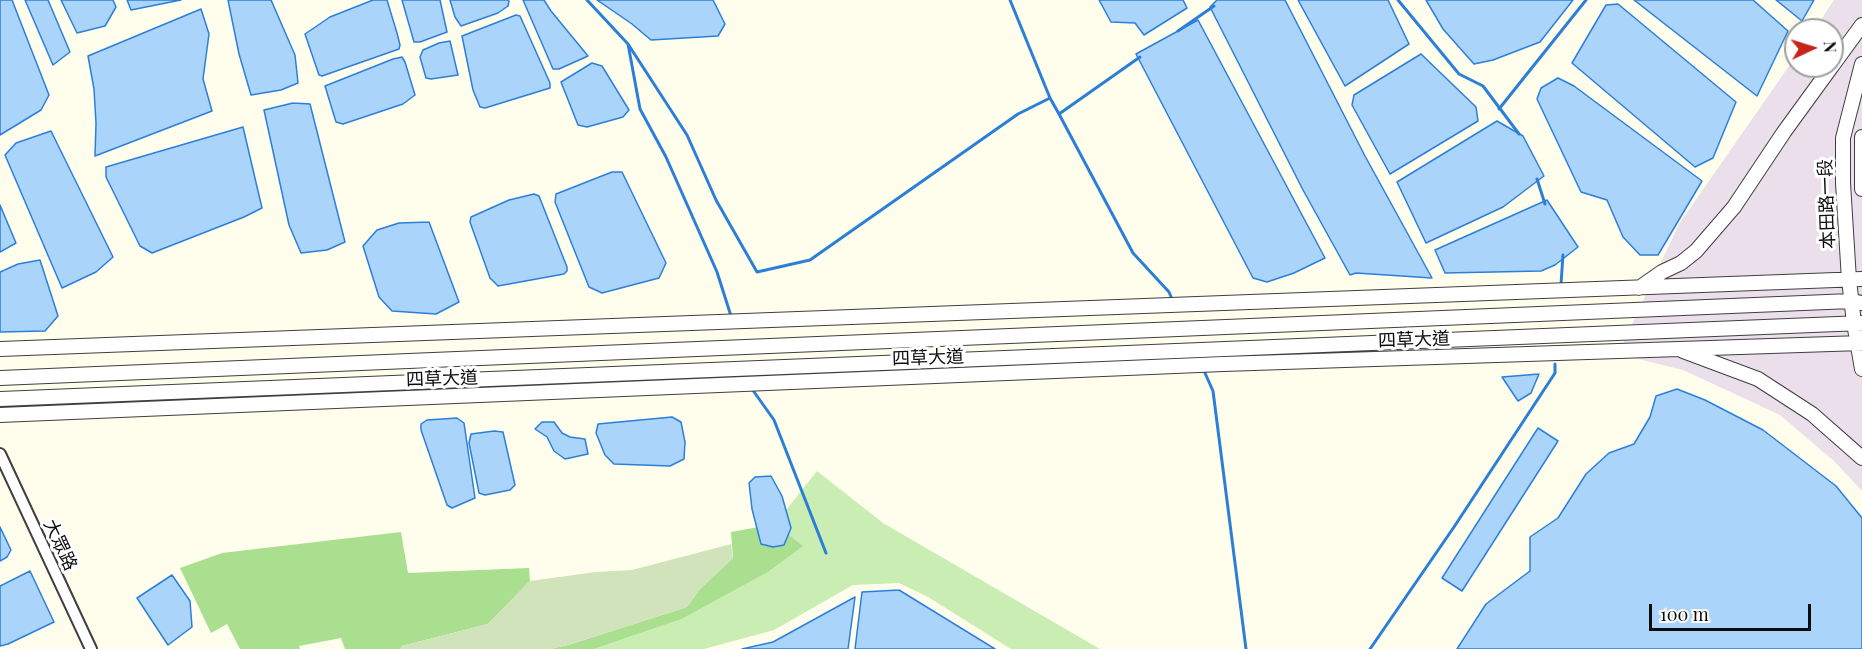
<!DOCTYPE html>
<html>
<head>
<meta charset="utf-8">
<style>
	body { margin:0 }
	#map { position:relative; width:1862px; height:649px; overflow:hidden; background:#fffeec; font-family:"Playfair Display",serif }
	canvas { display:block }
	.north { position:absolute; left:1784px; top:18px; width:60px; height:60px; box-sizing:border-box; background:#fff; border:2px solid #9e9e9e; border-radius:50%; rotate:86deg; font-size:16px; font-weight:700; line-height:24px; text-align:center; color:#0c0c0c }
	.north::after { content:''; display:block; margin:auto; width:21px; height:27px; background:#c82519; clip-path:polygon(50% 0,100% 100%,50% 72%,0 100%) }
	.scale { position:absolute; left:1649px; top:604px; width:162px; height:27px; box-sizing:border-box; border:3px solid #0c0c0c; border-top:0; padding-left:8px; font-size:18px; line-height:21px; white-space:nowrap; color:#0c0c0c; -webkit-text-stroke:4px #fff; paint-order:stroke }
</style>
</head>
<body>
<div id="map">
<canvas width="1862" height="649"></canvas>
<div class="north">N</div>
<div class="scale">100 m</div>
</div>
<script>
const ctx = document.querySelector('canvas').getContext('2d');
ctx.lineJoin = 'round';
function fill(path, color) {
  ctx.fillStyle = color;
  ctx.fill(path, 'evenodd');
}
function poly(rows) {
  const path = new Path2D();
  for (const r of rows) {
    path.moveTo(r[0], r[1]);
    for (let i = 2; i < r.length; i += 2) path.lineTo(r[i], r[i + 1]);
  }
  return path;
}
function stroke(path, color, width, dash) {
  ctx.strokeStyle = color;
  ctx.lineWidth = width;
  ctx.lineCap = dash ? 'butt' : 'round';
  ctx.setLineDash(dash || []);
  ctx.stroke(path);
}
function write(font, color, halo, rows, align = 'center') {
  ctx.font = font + ' "Playfair Display","Noto Sans TC",serif';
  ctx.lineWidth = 6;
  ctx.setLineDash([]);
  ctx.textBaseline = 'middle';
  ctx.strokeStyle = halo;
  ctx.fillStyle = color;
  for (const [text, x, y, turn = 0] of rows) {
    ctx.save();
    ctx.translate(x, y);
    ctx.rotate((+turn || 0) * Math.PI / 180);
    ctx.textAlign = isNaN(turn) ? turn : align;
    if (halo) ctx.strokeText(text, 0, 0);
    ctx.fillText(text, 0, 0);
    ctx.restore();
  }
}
const industrial = poly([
	[1834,0,1862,0,1862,491,1835,462,1780,415,1683,370,1618,354,1679,224,1796,56,1796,66,1832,66,1832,30,1814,30]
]);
const green = poly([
	[817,471,883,523,1100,649,1011,649,928,597,899,583,853,585,774,630,704,649,594,649,682,619,768,572,802,546,775,524]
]);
const forest = poly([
	[775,524,803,546,768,572,682,619,594,649,550,649,568,645,687,607,700,589,733,558,731,532],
	[401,532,408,573,529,568,530,581,488,624,402,646,400,649,345,649,341,638,299,646,300,649,240,649,227,624,211,633,180,568,222,553]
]);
const cemetery = poly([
	[731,544,733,558,700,589,687,607,568,645,550,649,400,649,402,646,488,624,530,581,596,572,632,570]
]);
const water = poly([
	[0,0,12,0,49,95,41,110,0,135,0,0],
	[25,0,48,0,70,52,53,65,25,0],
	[61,0,113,0,116,7,105,26,77,33,61,0],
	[127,0,181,0,131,10,127,0],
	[228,0,271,0,295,55,298,83,281,90,251,95,239,54,228,0],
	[373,0,387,0,397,33,400,45,399,49,322,76,319,75,305,34,330,17,373,0],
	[402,0,440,0,447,32,420,42,414,42,402,0],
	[450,0,508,0,509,1,508,6,498,13,461,26,455,17,450,0],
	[523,0,544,0,551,11,588,56,559,69,553,69,523,0],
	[597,0,713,0,725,24,718,36,651,40,632,24,597,0],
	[1099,0,1183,0,1187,8,1144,35,1135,23,1111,22,1099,0],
	[1217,0,1285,0,1365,156,1432,278,1356,273,1350,275,1303,190,1210,7,1217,0],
	[1298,0,1388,0,1409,44,1345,86,1298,0],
	[1426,0,1573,0,1540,42,1493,60,1474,64,1443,29,1426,0],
	[1634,0,1753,0,1788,31,1757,96,1634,0],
	[1776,0,1814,0,1802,21,1776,0],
	[1618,4,1736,102,1713,158,1695,167,1572,63,1606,5,1618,4],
	[201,9,209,34,203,79,212,111,95,156,96,123,94,89,88,56,201,9],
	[516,15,520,16,550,83,550,88,485,108,480,107,473,90,462,36,516,15],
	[1198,20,1325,258,1294,273,1267,282,1253,278,1136,54,1198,20],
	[450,41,458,75,431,79,426,78,420,57,423,50,439,43,450,41],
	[1421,54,1476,107,1478,121,1390,174,1352,105,1354,95,1421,54],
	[402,57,405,62,415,95,403,104,343,124,336,122,325,86,393,59,402,57],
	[592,63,602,66,629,110,623,117,587,127,578,125,561,82,592,63],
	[1558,78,1574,86,1702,181,1658,255,1640,255,1623,237,1607,200,1581,192,1537,99,1541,88,1558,78],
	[293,103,310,104,345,242,327,250,301,253,289,225,264,110,293,103],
	[1497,121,1523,136,1544,176,1503,207,1426,243,1397,182,1497,121],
	[243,127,262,208,244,217,152,253,140,246,106,177,106,167,243,127],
	[51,131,113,257,96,272,62,288,5,155,16,143,51,131],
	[612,172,622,172,666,263,659,278,602,293,589,287,555,202,556,194,612,172],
	[534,194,539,196,567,267,567,271,564,274,498,286,490,278,470,222,471,217,509,200,534,194],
	[1547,200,1578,247,1555,265,1541,271,1445,273,1435,250,1547,200],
	[0,205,16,243,0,252,0,205],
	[429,222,459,302,436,314,392,311,379,297,363,246,377,230,399,223,429,222],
	[40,260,58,316,45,331,0,332,0,272,18,264,40,260],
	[1539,374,1531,393,1518,401,1502,377,1539,374],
	[1677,389,1705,400,1763,430,1836,486,1862,518,1862,649,1457,649,1486,604,1530,571,1530,537,1558,518,1586,474,1609,453,1634,444,1650,417,1656,396,1677,389],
	[672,417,681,422,685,442,684,459,670,466,614,464,605,455,596,433,598,424,672,417],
	[457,418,464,423,475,498,452,508,447,505,421,430,421,424,427,420,457,418],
	[542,422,554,422,562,433,570,437,585,439,588,454,565,459,554,451,547,437,535,429,542,422],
	[1538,428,1558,441,1462,591,1442,578,1538,428],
	[494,431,503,432,515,485,510,490,485,495,479,493,469,443,471,434,494,431],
	[771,476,782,496,791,528,784,545,773,547,761,544,752,509,749,483,755,477,771,476],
	[0,527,11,550,7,557,0,561,0,527],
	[30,571,54,622,8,644,0,646,0,586,30,571],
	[172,575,190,601,192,627,168,645,137,598,172,575],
	[899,590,995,649,855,649,862,592,899,590],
	[855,597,848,649,742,649,773,642,855,597]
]);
const stream = poly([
	[587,0,628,44,640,109,666,157,717,272,731,316],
	[1010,0,1050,98],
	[1398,0,1459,74,1483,86,1519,134],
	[1178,31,1214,6],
	[628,44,687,135,716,200,757,272,810,260,1018,114,1050,98,1059,114,1140,57],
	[1499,109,1586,0],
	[1059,114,1133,253,1169,292,1172,299],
	[1537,179,1545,204],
	[1561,284,1563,255],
	[1205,373,1213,391,1246,649],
	[752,389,774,420,826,553],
	[1370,649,1454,527,1555,373,1555,364]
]);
const minor = poly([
	[0,454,91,649]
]);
const tertiary = poly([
	[1862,64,1843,138,1843,183,1849,280,1854,323,1862,369],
	[1832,66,1862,25],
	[1862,137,1862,189],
	[1639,288,1662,272,1681,263,1696,251,1734,207,1784,132,1832,66],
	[0,349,1862,279],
	[1683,351,1758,379,1812,414,1862,458],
	[0,378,1851,301,1862,303],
	[0,399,1862,323],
	[0,415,1223,364,1862,343]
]);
const streetNames = [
	["本田路一段",1827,204,-92],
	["四草大道",1414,340,-2],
	["四草大道",928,358,-2],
	["四草大道",442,379,-2],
	["大眾路",60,545,65]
];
fill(industrial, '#ecdfec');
fill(green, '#c9edb2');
fill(forest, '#aadf90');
fill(cemetery, '#d1e3bb');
fill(water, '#abd4fb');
stroke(water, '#2c7fd9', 1.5);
stroke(stream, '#2c7fd9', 3);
stroke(minor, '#3f3f3f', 14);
stroke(tertiary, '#3f3f3f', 16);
stroke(minor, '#fff', 10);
stroke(tertiary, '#fff', 14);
write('18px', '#0c0c0c', '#fff', streetNames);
</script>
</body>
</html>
